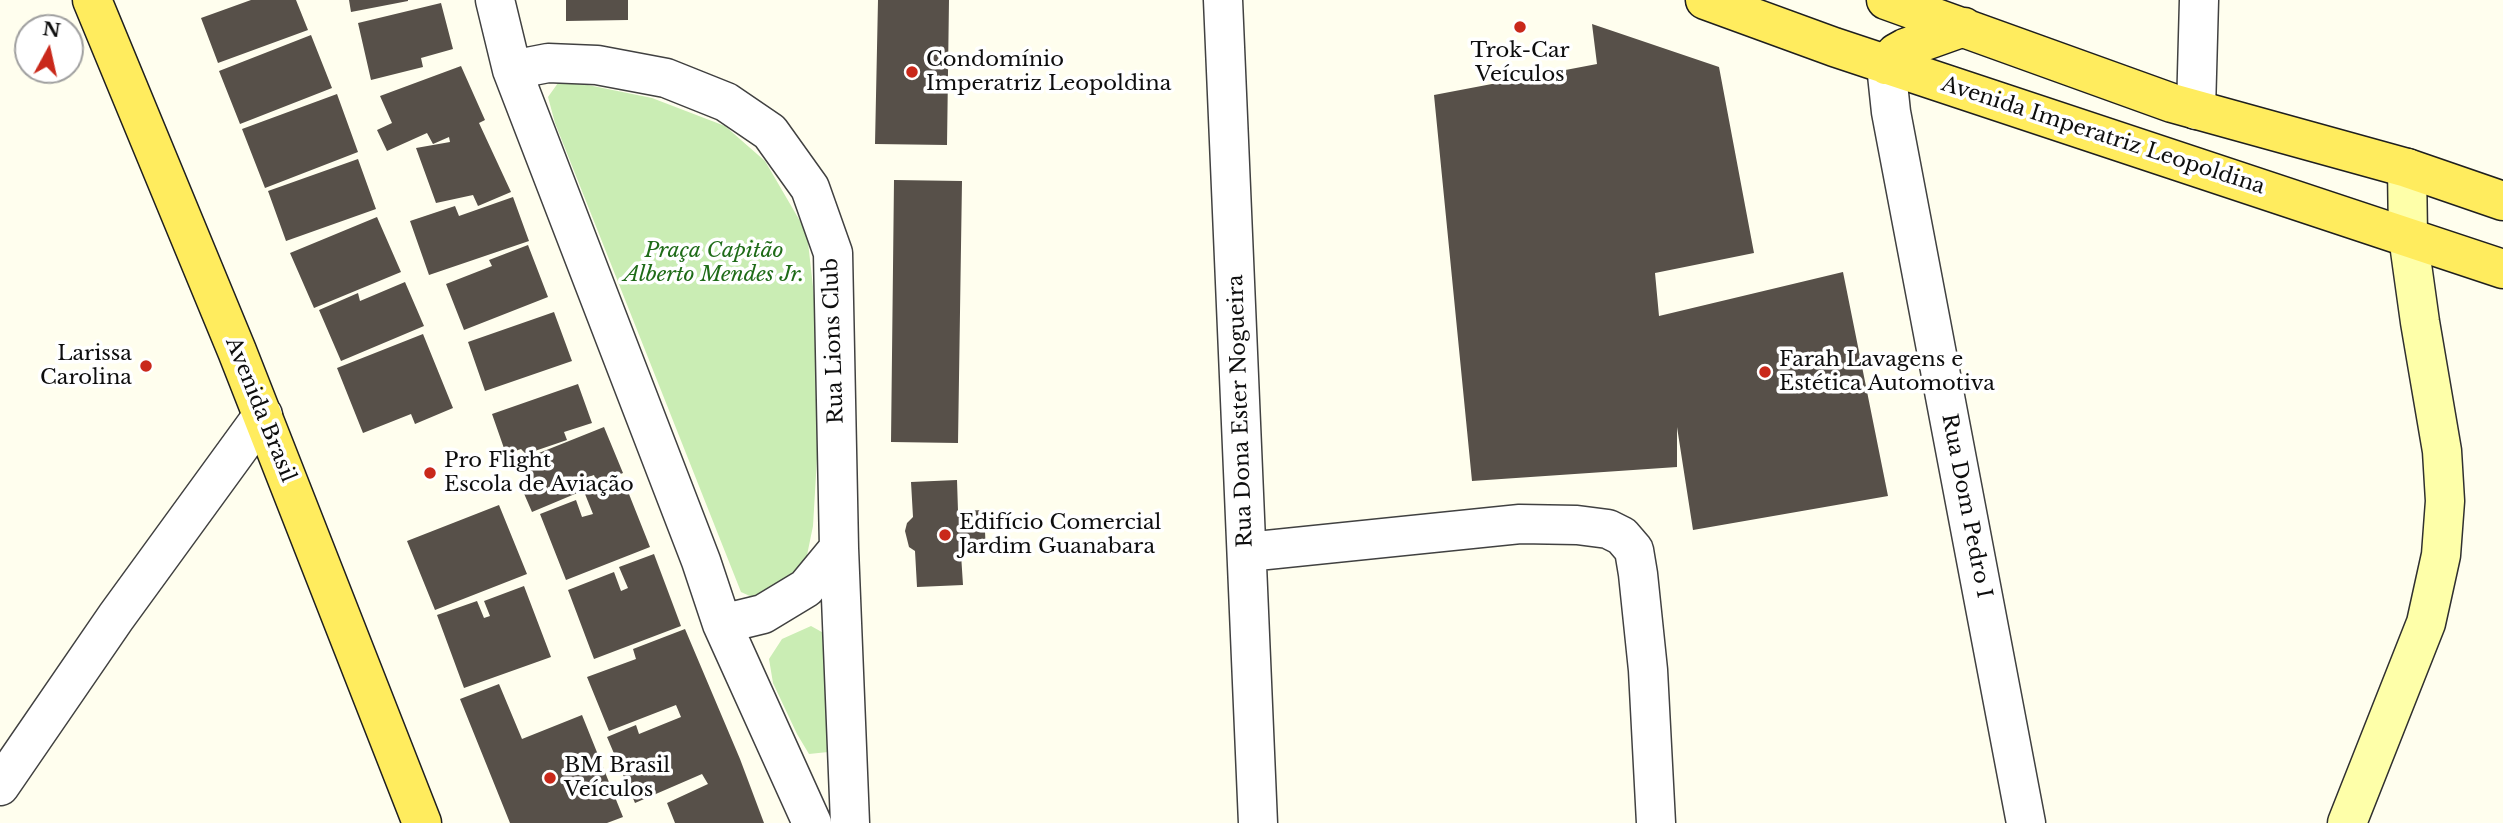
<!DOCTYPE html>
<html>
<head>
<meta charset="utf-8">
<style>
	body { margin:0 }
	#map { position:relative; width:2503px; height:823px; overflow:hidden; background:#fffeee; font-family:"Libre Baskerville",serif }
	canvas { display:block }
	.north { position:absolute; left:14px; top:14px; width:70px; height:70px; box-sizing:border-box; background:#fff; border:2px solid #9f9f9f; border-radius:50%; rotate:8deg; font-size:19px; font-weight:700; line-height:28px; text-align:center; color:#0e0e0e }
	.north::after { content:''; display:block; margin:auto; width:24px; height:32px; background:#c9281a; clip-path:polygon(50% 0,100% 100%,50% 72%,0 100%) }
</style>
</head>
<body>
<div id="map">
<canvas width="2503" height="823"></canvas>
<div class="north">N</div>
</div>
<script>
const ctx = document.querySelector('canvas').getContext('2d');
ctx.lineJoin = 'round';
function fill(path, color) {
  ctx.fillStyle = color;
  ctx.fill(path, 'evenodd');
}
function poly(rows) {
  const path = new Path2D();
  for (const r of rows) {
    path.moveTo(r[0], r[1]);
    for (let i = 2; i < r.length; i += 2) path.lineTo(r[i], r[i + 1]);
  }
  return path;
}
function stroke(path, color, width, dash) {
  ctx.strokeStyle = color;
  ctx.lineWidth = width;
  ctx.lineCap = dash ? 'butt' : 'round';
  ctx.setLineDash(dash || []);
  ctx.stroke(path);
}
function write(font, color, halo, rows, align = 'center') {
  ctx.font = font + ' "Libre Baskerville",serif';
  ctx.lineWidth = 7;
  ctx.setLineDash([]);
  ctx.textBaseline = 'middle';
  ctx.strokeStyle = halo;
  ctx.fillStyle = color;
  for (const [text, x, y, turn = 0] of rows) {
    ctx.save();
    ctx.translate(x, y);
    ctx.rotate((+turn || 0) * Math.PI / 180);
    ctx.textAlign = isNaN(turn) ? turn : align;
    if (halo) ctx.strokeText(text, 0, 0);
    ctx.fillText(text, 0, 0);
    ctx.restore();
  }
}
const green = poly([
	[573,82,652,98,725,126,765,161,807,233,817,323,818,441,813,526,805,565,763,602,741,592,555,123,548,97,558,83],
	[811,626,829,636,828,752,809,754,797,734,773,683,769,659,782,639]
]);
const building = poly([
	[251,0,296,0,308,30,218,63,201,18],
	[349,0,408,0,408,1,351,12],
	[566,0,628,0,628,20,566,21],
	[878,0,949,0,947,145,875,144],
	[441,3,453,49,421,58,423,67,371,80,358,23],
	[1592,24,1719,67,1754,253,1655,273,1659,316,1843,272,1888,496,1693,530,1677,427,1677,467,1472,481,1434,95,1597,64],
	[311,35,332,88,240,124,219,71],
	[461,66,485,120,479,123,511,192,478,206,473,195,436,203,416,148,450,142,449,137,433,144,427,133,387,151,377,130,392,123,380,96],
	[337,94,358,152,265,188,242,129],
	[358,159,376,209,286,241,268,191],
	[894,180,962,181,958,443,891,442],
	[513,197,529,241,429,275,410,221,455,206,459,216],
	[377,217,401,272,314,308,290,253],
	[528,245,548,297,464,330,446,284,492,266,489,260],
	[405,282,424,326,341,361,319,310,358,293,360,301],
	[554,312,572,361,485,391,468,342],
	[423,334,453,408,415,424,411,414,363,433,337,368],
	[578,384,592,423,564,432,567,440,526,454,521,449,506,454,492,414],
	[604,427,623,473,597,483,594,475,577,481,582,491,532,512,519,482,531,477,524,459],
	[623,479,650,547,566,580,540,514,576,500,582,517,593,514,585,494],
	[957,480,958,511,984,510,986,553,961,554,963,585,917,587,915,551,909,547,905,531,907,523,913,517,911,482],
	[499,505,527,574,435,610,407,541],
	[654,554,681,626,594,659,568,590,614,572,621,591,628,588,619,567],
	[524,586,551,657,464,688,437,615,477,601,484,618,490,616,484,601],
	[685,629,740,759,764,823,675,823,667,803,708,784,702,774,635,803,607,737,636,725,639,734,681,717,676,705,609,731,587,677,636,659,633,649],
	[499,684,522,739,582,715,623,817,607,823,510,823,460,699]
]);
const minor = poly([
	[495,0,512,70,701,561,722,624,812,823],
	[1223,0,1258,823],
	[512,70,548,63,597,65,666,78,726,102,770,132,810,188,833,253,839,548,806,588,763,614,722,624],
	[2196,110,2199,0],
	[839,548,850,823],
	[1247,552,1520,524,1577,525,1608,529,1622,536,1634,550,1638,574,1648,670,1656,823],
	[0,786,116,617,263,415]
]);
const tertiary = poly([
	[1886,65,1891,112,2026,823]
]);
const secondary = poly([
	[2347,823,2426,623,2441,555,2445,501,2442,451,2420,322,2408,236,2407,168]
]);
const primary = poly([
	[92,0,237,351,422,823],
	[1705,0,1834,47,2503,269],
	[1886,0,2172,103,2407,168,2503,201],
	[1886,65,1896,53,1905,48,1964,27]
]);
const markers = [
	[1520,27,7,"#c9281a"],
	[912,72,7,"#c9281a"],
	[146,366,7,"#c9281a"],
	[1765,372,7,"#c9281a"],
	[430,473,7,"#c9281a"],
	[945,535,7,"#c9281a"],
	[550,778,7,"#c9281a"]
];
const poiNames = [
	["Trok-Car",1520,51,"center"],
	["Veículos",1520,75,"center"],
	["Condomínio",926,60],
	["Imperatriz Leopoldina",926,84],
	["Larissa",132,354,"right"],
	["Carolina",132,378,"right"],
	["Farah Lavagens e",1779,360],
	["Estética Automotiva",1779,384],
	["Pro Flight",444,461],
	["Escola de Aviação",444,485],
	["Edifício Comercial",959,523],
	["Jardim Guanabara",959,547],
	["BM Brasil",564,766],
	["Veículos",564,790]
];
const streetNames = [
	["Avenida Imperatriz Leopoldina",2103,136,18],
	["Rua Lions Club",834,341,-92],
	["Avenida Brasil",260,410,68],
	["Rua Dona Ester Nogueira",1241,411,-92],
	["Rua Dom Pedro I",1966,506,79]
];
const parkNames = [
	["Praça Capitão",714,251],
	["Alberto Mendes Jr.",714,275]
];
fill(green, '#caedb4');
fill(building, '#575049');
stroke(minor, '#414141', 41);
stroke(tertiary, '#414141', 41);
stroke(secondary, '#303030', 41);
stroke(primary, '#1f1f1f', 41);
stroke(minor, '#fff', 38);
stroke(tertiary, '#fff', 38);
stroke(secondary, '#feffa9', 38);
stroke(primary, '#ffec5e', 38);
for (const [x, y, r, color] of markers) {
  const dot = new Path2D();
  dot.arc(x, y, r, 0, 2 * Math.PI);
  ctx.fillStyle = color;
  ctx.fill(dot);
  stroke(dot, '#fff', 2.5);
}
write('21px', '#0e0e0e', '#fff', poiNames, 'left');
write('21px', '#0e0e0e', '#fff', streetNames);
write('italic 21px', '#1f6b18', '#fff', parkNames);
</script>
</body>
</html>
